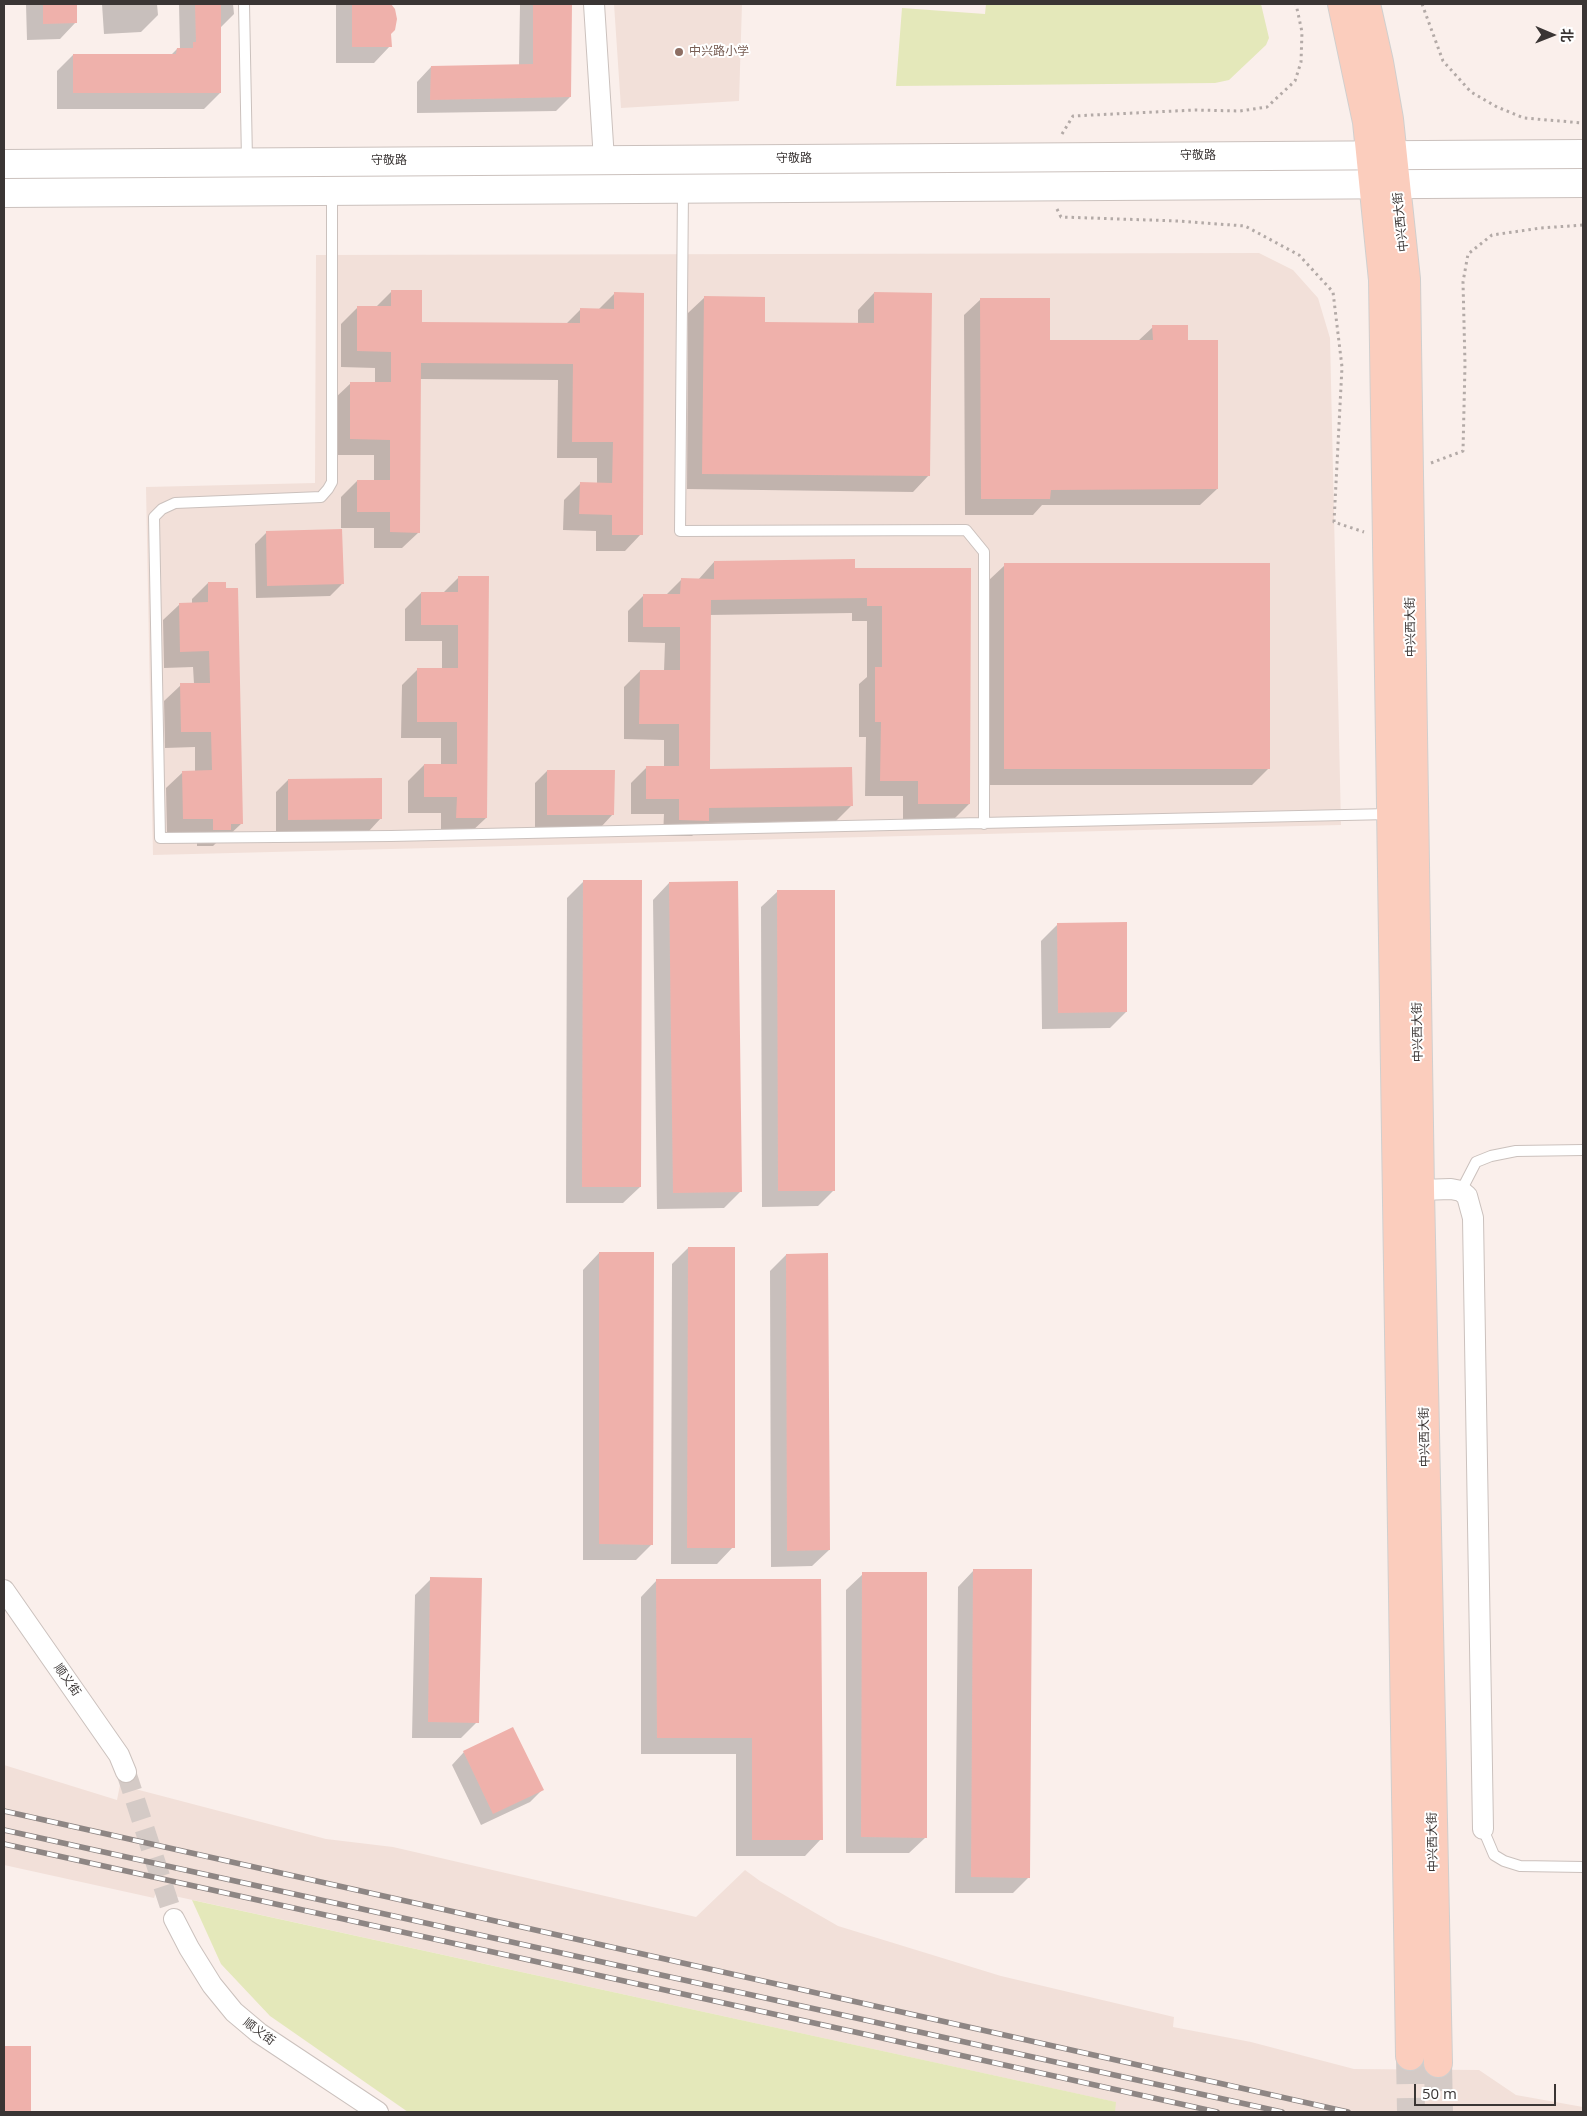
<!DOCTYPE html>
<html>
<head>
<meta charset="utf-8">
<style>
	body { margin:0 }
	#map { position:relative; width:1587px; height:2116px; overflow:hidden; background:#faefeb; font-family:"Open Sans","Noto Sans SC",sans-serif }
	canvas { display:block }
	.frame { position:absolute; inset:0; border:5px solid #3a3534; pointer-events:none }
	.north { position:absolute; left:1527px; top:10px; width:50px; height:50px; -webkit-text-stroke:4px #fff; paint-order:stroke; rotate:91deg; font-size:14px; font-weight:700; line-height:20px; text-align:center; color:#3a3534 }
	.north::after { content:''; display:block; margin:auto; width:18px; height:22px; background:#3a3534; clip-path:polygon(50% 0,100% 100%,50% 72%,0 100%) }
	.scale { position:absolute; left:1414px; top:2084px; width:142px; height:22px; box-sizing:border-box; border:2px solid #3a3534; border-top:0; padding-left:6px; font-size:15px; line-height:18px; white-space:nowrap; color:#3a3534; -webkit-text-stroke:4px #fff; paint-order:stroke }
</style>
</head>
<body>
<div id="map">
<canvas width="1587" height="2116"></canvas>
<div class="frame"></div>
<div class="north">北</div>
<div class="scale">50 m</div>
</div>
<script>
const ctx = document.querySelector('canvas').getContext('2d');
ctx.lineJoin = 'round';
function fill(path, color) {
  ctx.fillStyle = color;
  ctx.fill(path, 'evenodd');
}
function poly(rows) {
  const path = new Path2D();
  for (const r of rows) {
    path.moveTo(r[0], r[1]);
    for (let i = 2; i < r.length; i += 2) path.lineTo(r[i], r[i + 1]);
  }
  return path;
}
function stroke(path, color, width, dash) {
  ctx.strokeStyle = color;
  ctx.lineWidth = width;
  ctx.lineCap = dash ? 'butt' : 'round';
  ctx.setLineDash(dash || []);
  ctx.stroke(path);
}
function write(font, color, halo, rows, align = 'center') {
  ctx.font = font + ' "Open Sans","Noto Sans SC",sans-serif';
  ctx.lineWidth = 4;
  ctx.setLineDash([]);
  ctx.textBaseline = 'middle';
  ctx.strokeStyle = halo;
  ctx.fillStyle = color;
  for (const [text, x, y, turn = 0] of rows) {
    ctx.save();
    ctx.translate(x, y);
    ctx.rotate((+turn || 0) * Math.PI / 180);
    ctx.textAlign = isNaN(turn) ? turn : align;
    if (halo) ctx.strokeText(text, 0, 0);
    ctx.fillText(text, 0, 0);
    ctx.restore();
  }
}
const built = poly([
	[614,4,742,4,739,101,621,108],
	[1259,253,1293,270,1318,298,1330,338,1341,825,153,855,146,487,315,483,316,255],
	[4,1765,117,1800,120,1785,326,1839,393,1847,696,1917,745,1870,760,1881,838,1926,1001,1976,1174,2017,1173,2027,1251,2042,1354,2069,1479,2070,1516,2095,1583,2107,1583,2112,1115,2112,1115,2102,156,1892,154,1898,4,1865]
]);
const green = poly([
	[986,4,1261,4,1269,38,1266,45,1229,80,1215,83,896,86,902,8,985,14],
	[192,1900,1116,2102,1115,2112,408,2112,270,2016,221,1964]
]);
const shadow = poly([
	[26,4,75,4,76,22,60,39,27,40],
	[102,4,157,4,158,15,141,32,104,34],
	[179,4,233,4,234,14,220,28,220,93,204,109,57,109,57,71,73,55,171,55,177,49,180,49],
	[336,4,390,4,390,46,374,63,336,63],
	[520,4,548,4,570,97,556,111,417,113,417,82,431,67,519,65],
	[392,291,420,323,565,325,580,310,598,310,614,294,641,534,625,551,596,551,596,531,563,530,564,500,580,484,597,484,597,458,557,458,558,380,420,379,419,532,402,548,374,548,374,528,341,528,341,497,357,481,374,481,374,455,334,455,334,399,351,383,375,383,375,368,341,367,341,324,358,307,376,307],
	[874,293,929,475,913,492,687,489,688,313,705,297,763,324,858,325,858,310],
	[981,299,1049,341,1138,341,1153,327,1187,341,1217,489,1200,505,1042,505,1033,515,965,515,964,315],
	[267,532,342,584,330,596,256,598,255,544],
	[714,562,854,569,970,569,969,804,953,820,903,819,903,796,865,796,866,737,859,737,859,684,867,677,867,621,852,621,852,613,709,615,708,770,852,805,836,821,705,823,692,836,663,836,664,814,631,814,631,783,647,767,664,767,664,740,624,739,624,687,640,671,664,671,665,643,628,642,628,611,644,595,665,596,681,580,698,580],
	[1005,565,1269,768,1252,785,989,785,988,581],
	[459,577,486,818,469,834,441,834,441,813,408,813,408,781,424,765,441,765,441,738,401,738,402,685,418,669,442,669,442,641,405,641,405,609,421,593,443,593],
	[208,583,242,823,225,839,219,840,213,846,197,846,197,835,167,835,166,788,183,772,195,772,195,747,165,748,164,701,181,685,194,684,193,667,164,668,163,620,180,604,192,604,192,599],
	[547,771,613,814,601,827,535,827,535,783],
	[288,780,381,818,369,831,276,832,276,792],
	[583,882,640,1187,623,1203,566,1203,567,898],
	[669,883,741,1191,724,1208,657,1209,653,900],
	[778,891,834,1190,818,1206,762,1207,761,907],
	[1058,924,1126,1012,1110,1028,1042,1029,1041,941],
	[688,1248,733,1547,717,1564,671,1564,672,1264],
	[599,1253,652,1544,636,1560,583,1560,583,1270],
	[786,1255,829,1550,812,1566,771,1567,770,1271],
	[974,1570,1029,1877,1013,1893,955,1893,958,1587],
	[863,1574,926,1837,909,1853,846,1853,846,1590],
	[431,1579,477,1722,461,1738,412,1738,415,1595],
	[657,1580,821,1839,805,1856,736,1856,736,1754,641,1754,641,1597],
	[464,1752,542,1790,530,1802,481,1825,452,1765],
	[4,2047,30,2047,29,2112,4,2112]
]);
const building = poly([
	[43,4,77,4,77,23,43,24],
	[195,4,221,4,221,93,73,93,73,54,176,54,177,48,193,48,193,42,196,42],
	[352,4,391,4,395,9,397,19,395,30,391,34,392,47,352,47],
	[533,4,572,4,571,97,430,100,431,66,533,64],
	[391,290,422,290,422,322,580,323,580,308,614,309,614,292,644,293,643,535,612,535,612,515,579,514,580,482,612,483,613,442,572,442,573,364,421,363,420,533,390,532,390,512,357,512,357,480,390,480,390,440,350,439,350,382,391,382,391,352,357,351,357,306,391,306],
	[874,292,932,293,930,476,702,474,704,296,765,297,765,322,874,323],
	[980,298,1050,298,1050,340,1153,340,1152,325,1188,325,1188,340,1218,340,1218,489,1051,490,1050,499,981,499],
	[342,529,344,584,267,586,266,531],
	[855,559,855,568,971,568,970,804,918,804,918,781,880,781,881,722,875,722,875,667,882,667,882,606,867,606,867,598,711,600,710,769,852,767,853,806,709,808,709,821,679,820,679,799,646,799,646,766,679,766,679,724,639,724,640,670,680,670,680,627,643,627,643,594,680,594,681,578,714,579,714,561],
	[1004,563,1270,563,1270,769,1004,769],
	[458,576,489,576,487,818,456,818,457,797,424,797,424,764,457,764,457,722,417,722,417,668,458,668,458,625,421,625,421,592,458,592],
	[208,582,226,582,226,588,238,588,243,824,231,824,231,830,213,830,213,819,183,819,182,771,212,770,211,732,181,732,180,683,210,683,209,651,180,652,179,603,208,602],
	[547,770,615,770,614,815,547,815],
	[382,778,382,819,288,820,288,779],
	[583,880,642,880,641,1187,582,1187],
	[738,881,742,1192,673,1193,669,882],
	[777,890,835,890,835,1191,778,1191],
	[1127,922,1127,1012,1058,1013,1057,923],
	[688,1247,735,1247,735,1548,687,1548],
	[599,1252,654,1252,653,1545,599,1544],
	[828,1253,830,1550,787,1551,786,1254],
	[973,1569,1032,1569,1030,1878,971,1877],
	[862,1572,927,1572,927,1838,861,1837],
	[430,1577,482,1578,479,1723,428,1722],
	[656,1579,821,1579,823,1840,752,1840,752,1738,657,1738],
	[513,1727,544,1790,493,1814,463,1751],
	[4,2046,31,2046,31,2112,4,2112]
]);
const minorTunnel = poly([
	[126,1772,174,1919]
]);
const primaryTunnel = poly([
	[1410,2056,1411,2112],
	[1438,2063,1439,2112]
]);
const path = poly([
	[1422,4,1443,61,1471,92,1497,107,1524,118,1583,123],
	[1062,134,1073,116,1195,110,1240,111,1267,107,1295,81,1301,62,1302,32,1296,4],
	[1057,209,1061,217,1178,221,1245,226,1299,255,1333,292,1342,367,1334,522,1364,532],
	[1431,463,1463,451,1465,364,1463,282,1468,254,1492,235,1541,228,1583,225]
]);
const service = poly([
	[244,4,247,160],
	[683,189,680,531,966,530,984,552,984,824],
	[332,191,332,482,328,489,321,497,175,503,162,509,154,517,160,838,391,836,1390,814],
	[1461,1191,1476,1162,1491,1156,1516,1151,1583,1150],
	[1483,1829,1494,1855,1504,1861,1520,1866,1583,1867]
]);
const minor = poly([
	[594,4,604,160],
	[1420,1190,1451,1189,1461,1191,1467,1196,1473,1218,1483,1829],
	[4,1590,119,1755,126,1772],
	[174,1919,189,1948,212,1985,234,2012,259,2033,378,2112]
]);
const secondary = poly([
	[4,164,1583,154],
	[4,193,1583,183]
]);
const primary = poly([
	[1342,4,1367,122,1383,280,1410,2056],
	[1366,4,1379,62,1389,119,1406,279,1420,1190,1438,2063]
]);
const rail = poly([
	[4,1811,1348,2112],
	[4,1830,1282,2112],
	[4,1844,1217,2112]
]);
const markers = [
	[679,52,5,"#8d6e63"]
];
const educationNames = [
	["中兴路小学",689,52]
];
const streetNames = [
	["守敬路",1198,156],
	["守敬路",794,159],
	["守敬路",389,161],
	["中兴西大街",1401,222,-96],
	["中兴西大街",1411,627,-91],
	["中兴西大街",1418,1032,-91],
	["中兴西大街",1425,1437,-91],
	["顺义街",67,1680,55],
	["中兴西大街",1433,1842,-91],
	["顺义街",259,2032,37]
];
fill(built, '#f2e0d9');
fill(green, '#e4e8ba');
fill(shadow, '#0003');
fill(building, '#efb1ab');
stroke(minorTunnel, '#d4cac6', 20, [20, 10]);
stroke(primaryTunnel, '#d4cac6', 28, [28, 14]);
stroke(service, '#cbc1bd', 12);
stroke(minor, '#cbc1bd', 22);
stroke(secondary, '#cbc1bd', 30);
stroke(primary, '#d0cfce', 30);
stroke(path, '#b3aaa7', 3, [2.5, 4]);
stroke(service, '#fff', 10);
stroke(minor, '#fff', 20);
stroke(secondary, '#fff', 28);
stroke(primary, '#fbcdbd', 28);
stroke(rail, '#8e8684', 5.5);
stroke(rail, '#fff', 4, [11]);
for (const [x, y, r, color] of markers) {
  const dot = new Path2D();
  dot.arc(x, y, r, 0, 2 * Math.PI);
  ctx.fillStyle = color;
  ctx.fill(dot);
  stroke(dot, '#fff', 2);
}
write('12px', '#785e54', '#fff', educationNames, 'left');
write('12px', '#3a3534', '#fff', streetNames);
</script>
</body>
</html>
